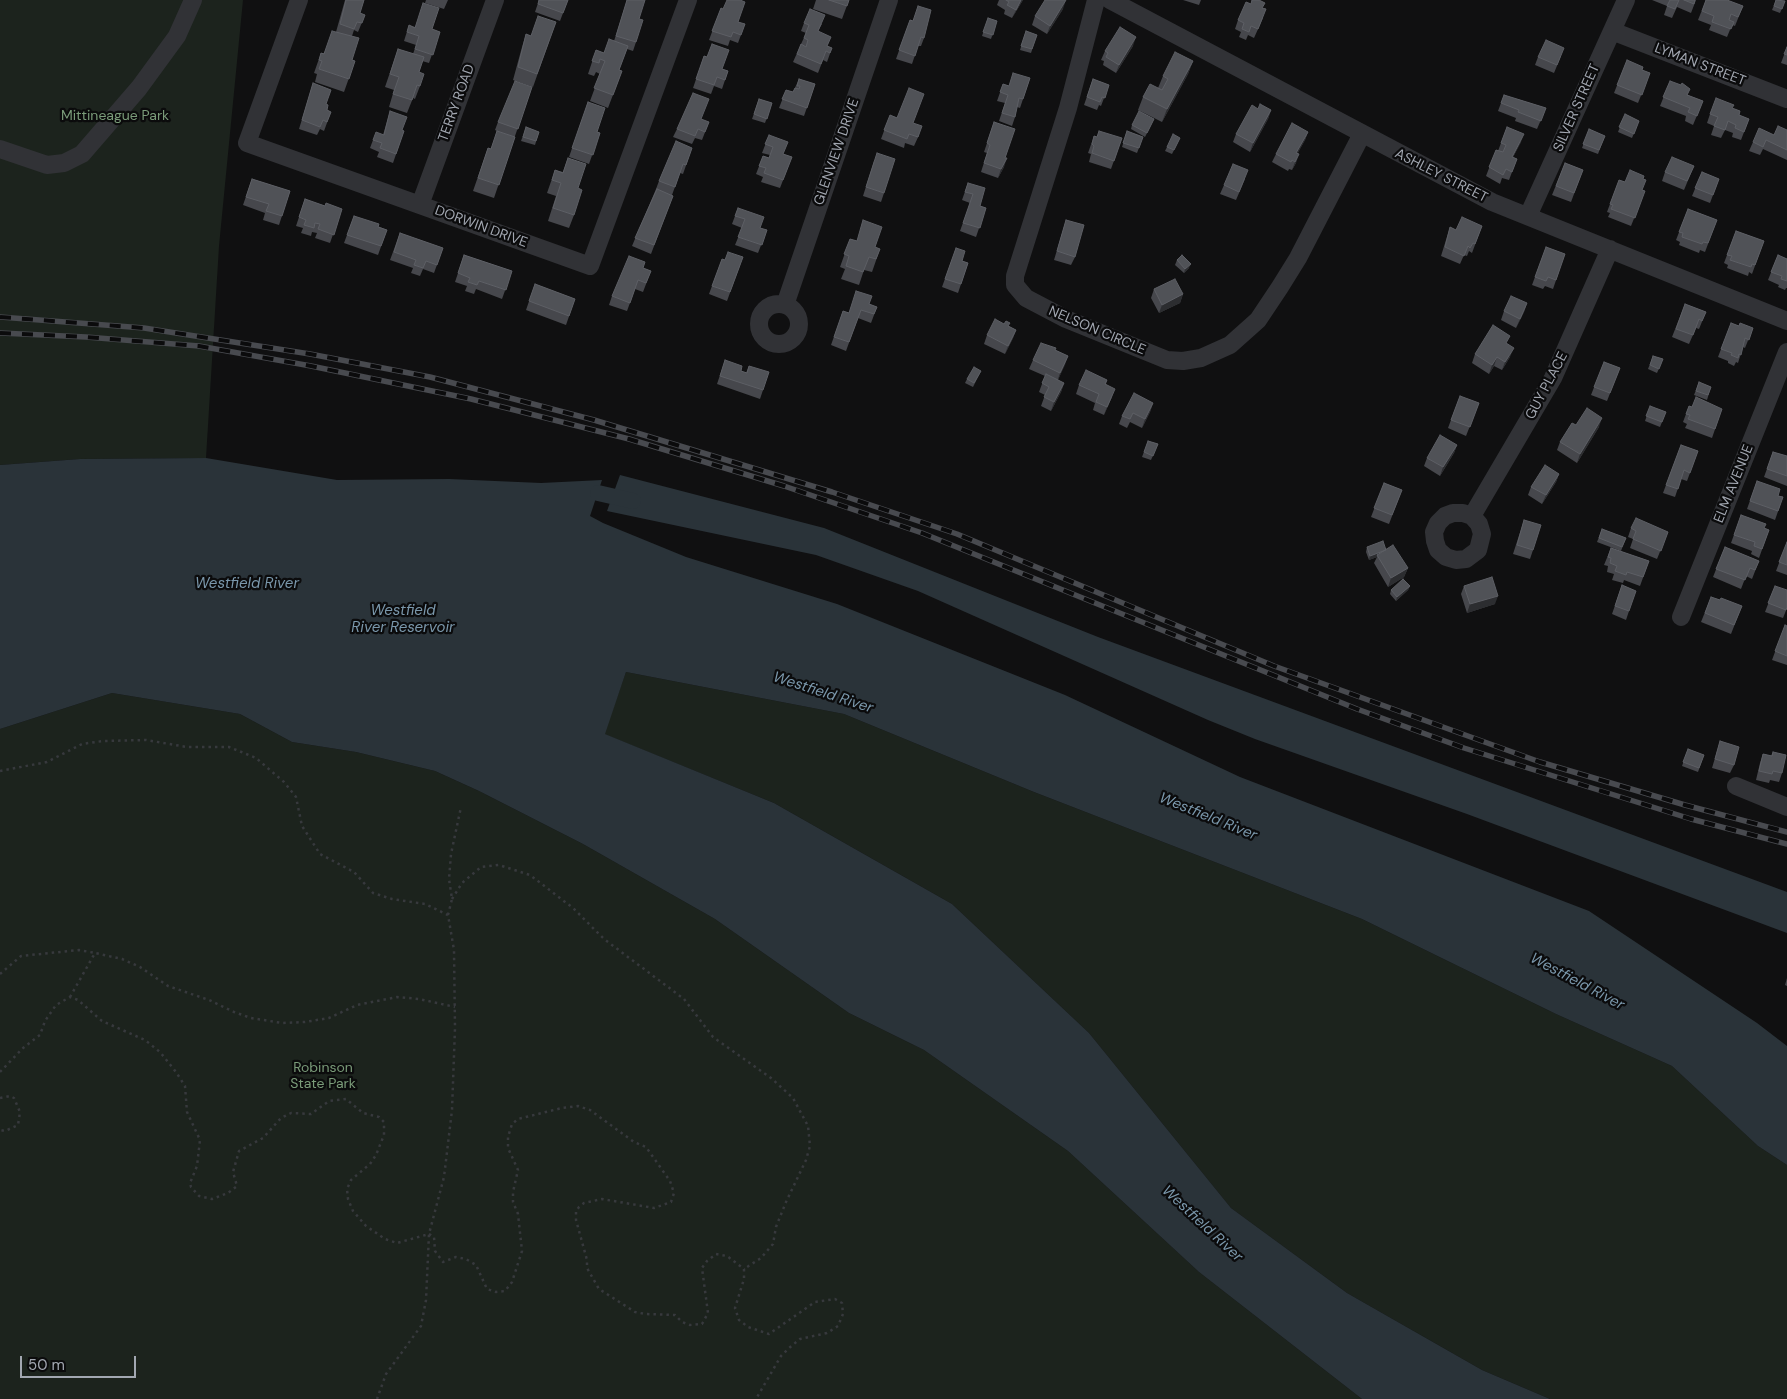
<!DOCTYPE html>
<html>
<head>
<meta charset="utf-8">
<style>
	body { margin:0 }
	#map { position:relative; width:1787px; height:1399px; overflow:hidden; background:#101011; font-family:"DM Sans",sans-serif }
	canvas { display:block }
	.scale { position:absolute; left:20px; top:1356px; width:116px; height:22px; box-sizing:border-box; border:2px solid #a2a7b1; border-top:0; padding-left:6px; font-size:15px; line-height:18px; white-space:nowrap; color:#a2a7b1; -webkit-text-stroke:4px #0b0b0c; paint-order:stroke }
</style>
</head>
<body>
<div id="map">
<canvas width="1787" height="1399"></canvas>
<div class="scale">50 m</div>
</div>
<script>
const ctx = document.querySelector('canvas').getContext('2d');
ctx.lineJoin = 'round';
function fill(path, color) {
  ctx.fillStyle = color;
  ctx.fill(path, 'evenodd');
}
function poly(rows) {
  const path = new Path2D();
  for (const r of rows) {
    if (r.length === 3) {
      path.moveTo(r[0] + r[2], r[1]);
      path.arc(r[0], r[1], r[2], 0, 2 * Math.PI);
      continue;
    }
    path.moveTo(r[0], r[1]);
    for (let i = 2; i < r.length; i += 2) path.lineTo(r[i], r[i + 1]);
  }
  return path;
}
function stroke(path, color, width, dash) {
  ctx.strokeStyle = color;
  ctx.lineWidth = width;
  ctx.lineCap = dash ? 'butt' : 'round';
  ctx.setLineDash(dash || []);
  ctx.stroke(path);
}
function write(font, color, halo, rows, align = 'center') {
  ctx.font = font + ' "DM Sans",sans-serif';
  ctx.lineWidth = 4.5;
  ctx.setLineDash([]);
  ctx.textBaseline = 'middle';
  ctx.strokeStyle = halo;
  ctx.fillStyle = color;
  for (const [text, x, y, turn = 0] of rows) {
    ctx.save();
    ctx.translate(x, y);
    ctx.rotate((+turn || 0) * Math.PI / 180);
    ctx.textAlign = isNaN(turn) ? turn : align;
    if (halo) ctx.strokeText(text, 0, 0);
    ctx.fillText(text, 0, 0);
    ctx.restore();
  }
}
const green = poly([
	[0,0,243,0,219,246,206,458,80,459,0,465],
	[626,672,844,714,1034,792,1362,919,1556,1014,1672,1066,1758,1146,1787,1165,1787,1399,1550,1399,1482,1370,1347,1293,1231,1208,1089,1033,952,904,774,803,604,734],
	[112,693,240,714,292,742,356,752,435,771,479,791,583,844,715,919,849,1013,924,1050,1068,1151,1199,1272,1362,1399,0,1399,0,729]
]);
const water = poly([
	[206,458,337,480,449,479,541,483,602,480,590,516,603,523,686,557,837,604,1065,695,1240,777,1589,911,1757,1023,1787,1046,1787,1165,1758,1146,1672,1066,1556,1014,1362,919,1034,792,844,714,626,672,605,734,774,803,952,904,1089,1033,1231,1208,1347,1293,1482,1370,1550,1399,1362,1399,1199,1272,1068,1151,924,1050,849,1013,715,919,583,844,479,791,435,771,356,752,292,742,240,714,112,693,0,729,0,465,80,459],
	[620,475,824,528,1098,637,1787,892,1787,933,1467,814,1255,739,1208,720,918,591,816,555,607,511]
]);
const canal = poly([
	[598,493,633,501]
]);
const path = poly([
	[0,771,47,762,82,744,103,741,146,740,187,747,229,747,256,758,284,782,296,797,302,826,320,854,354,872,373,893,392,899,425,904,448,915,454,950,455,1028,452,1110,444,1177,429,1234,426,1300,421,1326,386,1374,377,1399],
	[452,899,462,883,481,867,499,865,530,875,573,908,604,939,684,999,713,1037,771,1078,793,1098,808,1126,810,1146,806,1160,786,1202,776,1227,773,1244,761,1258,744,1269],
	[448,915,452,899,449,879,451,854,461,807],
	[0,974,21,956,79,950,95,953],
	[70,997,95,953,122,959,140,967,168,986,209,1000,234,1012,251,1018,282,1023,305,1022,329,1018,357,1005,397,997,419,999,455,1007],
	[0,1072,23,1048,40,1035,45,1021,56,1005,70,997,78,1000,102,1021,145,1040,160,1052,176,1072,185,1086,187,1112,200,1140,197,1166,190,1183,191,1187,199,1196,212,1199,228,1193,237,1186,233,1172,239,1151,263,1138,281,1118,291,1113,311,1114,329,1101,346,1099,363,1113,379,1117,384,1122,384,1135,376,1155,370,1164,351,1180,347,1189,348,1199,353,1211,366,1226,385,1239,397,1243,429,1234],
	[0,1098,10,1096,14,1098,20,1112,18,1125,5,1131,0,1130],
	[429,1234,434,1237,435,1251,443,1262,456,1257,466,1259,476,1265,487,1289,496,1292,505,1291,512,1282,522,1251,518,1214,513,1202,513,1192,518,1170,508,1148,508,1137,512,1124,518,1119,562,1108,578,1106,590,1110,634,1142,646,1147,670,1181,674,1193,671,1202,654,1208,602,1199,584,1203,579,1207,576,1211,576,1220,587,1260,587,1268,599,1289,635,1312,645,1314,675,1315,682,1322,690,1325,702,1324,708,1313,702,1268,707,1261,716,1254,727,1256,744,1269,744,1279,735,1308,739,1320,748,1327,769,1334,815,1302,835,1299,842,1303,843,1314,838,1326,827,1333,800,1339,789,1348,781,1356,756,1399]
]);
const minor = poly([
	[299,0,247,143,590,266,688,0],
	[1096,0,1068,108,1015,276,1015,285,1026,298,1066,319,1167,360,1183,361,1201,358,1230,345,1258,320,1280,287,1298,258,1362,134],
	[1110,0,1492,202,1787,321],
	[1612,31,1787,99],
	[0,149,47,165,64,163,82,154,139,88,177,36,193,0],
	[420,205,495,0],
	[1528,216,1626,0],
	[779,324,20],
	[785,305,889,0],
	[1472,516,1479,524,1482,534,1478,550,1466,559,1456,560,1446,557,1438,550,1435,541,1434,532,1438,523,1445,516,1453,513,1463,513,1472,516,1553,378,1610,249],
	[1681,617,1787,352],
	[1736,786,1787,807]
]);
const rail = poly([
	[0,317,144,328,310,354,430,377,594,420,832,492,957,534,1274,666,1540,762,1685,805,1787,832],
	[0,333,86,337,199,346,311,366,471,399,629,439,784,486,922,533,1357,709,1464,748,1691,819,1787,844]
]);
const wall = poly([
	[345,0,364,0,360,13,365,15,358,32,354,30,352,36,352,60,355,61,344,92,315,82,317,74,314,73,321,53,324,53,336,32],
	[426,0,448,0,444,9,425,3],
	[539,0,568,0,560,21,535,12],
	[627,0,639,19,636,42,633,51,627,49,619,70,622,71,608,108,590,101,600,74,596,72,594,76,588,74,596,50,604,53,614,41],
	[816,0,849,0,842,19,813,9],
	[999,0,1023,0,1012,18,1004,14,1005,10,997,5],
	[1183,0,1201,0,1199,5],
	[1652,0,1696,0,1691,13,1677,7,1672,18,1664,15,1667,6],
	[1706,0,1743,6,1735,26,1732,25,1727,37,1709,30,1711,25,1698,20],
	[1776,0,1785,1,1780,13,1772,10],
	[721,8,738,22,745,24,738,43,730,40,728,46,709,40],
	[1263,8,1263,18,1254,38,1248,35,1246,40,1239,37,1241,32,1235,29,1238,20],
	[1063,9,1047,34,1032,25,1035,16],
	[988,18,997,21,991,39,982,36],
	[910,20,913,21,924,38,921,46,918,46,912,64,896,59],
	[556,22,533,87,513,80,522,47,526,34,531,36],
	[804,23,822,24,818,31,827,46,832,48,827,62,823,60,818,73,793,62,806,33,801,31],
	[409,25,415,27,432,29,440,32,429,63,422,61,419,72,420,86,415,99,413,98,407,113,389,107,394,90,385,87,398,49,413,54,416,45,404,41],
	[1026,31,1037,35,1031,53,1020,50],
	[1133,46,1116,73,1103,65,1104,61,1101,60,1105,51],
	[1787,47,1787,65,1781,63],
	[704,56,722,69,728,71,722,89,714,86,711,94,693,88],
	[1561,56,1554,73,1535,65,1538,57],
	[1627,60,1642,70,1650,73,1638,103,1614,93],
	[1193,61,1188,74,1162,122,1138,110,1143,97,1158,88,1163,76],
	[1030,78,1020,108,1017,107,1015,117,1012,126,999,121,1005,103,997,101,1003,84,1009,86],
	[799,79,815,84,804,116,779,108,786,90,793,92],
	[1093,79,1109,85,1101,106,1099,105,1097,110,1084,105],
	[1670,81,1688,95,1703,101,1693,125,1685,121,1686,116,1660,106],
	[313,83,326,104,327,110,331,112,324,131,320,129,317,135,299,129],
	[532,87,515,136,494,198,473,191,488,148,491,149,497,131,495,130,498,122],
	[1504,95,1546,108,1537,129,1515,121,1516,118,1498,111],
	[759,99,772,103,765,123,752,119],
	[588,102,597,132,600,133,589,164,569,157],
	[1732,108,1739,115,1749,119,1741,140,1732,137,1733,133,1725,130,1721,138,1711,135,1714,126,1707,123,1710,114],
	[1258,109,1271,110,1268,119,1250,152,1233,142,1236,134],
	[390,111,402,130,404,131,393,163,377,157,379,152,370,148,373,140,383,135],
	[1625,114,1639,121,1632,138,1618,132],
	[890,115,913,123,919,135,914,146,905,143,904,148,881,139],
	[1154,119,1145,137,1131,129,1132,125],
	[709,122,702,140,695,138,692,144,673,137,677,129],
	[994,122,1005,158,1004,167,998,178,981,172,987,153,984,152],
	[526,127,539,132,535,145,521,141],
	[1507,127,1521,142,1513,157,1517,159,1509,180,1502,178,1500,184,1486,176,1496,150,1498,151],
	[1589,129,1605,136,1598,154,1582,148],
	[1787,130,1787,160,1763,149,1760,155,1749,151,1753,142],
	[1127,131,1143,137,1137,153,1122,147],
	[1308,132,1305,140,1297,154,1296,163,1292,170,1289,169,1288,171,1272,162,1276,154],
	[769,135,783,154,792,157,780,188,761,182,763,177,756,174,763,156,769,158,770,155,762,153],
	[1094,136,1097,137,1122,138,1111,169,1089,162,1091,154,1088,153],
	[1180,138,1172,154,1165,151,1167,147],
	[692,148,683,174,680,173,672,195,673,196,651,254,632,246,656,189,659,181],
	[568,158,578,188,574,215,569,228,548,221,556,196,547,193,555,170,563,172],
	[874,161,884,193,881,202,863,196],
	[1565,163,1583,170,1571,202,1552,195],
	[1694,166,1684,190,1662,181,1665,172],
	[1702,172,1719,179,1710,203,1692,196],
	[252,179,290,191,279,225,263,220,265,213,243,205],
	[1245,179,1236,200,1220,194,1224,185],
	[1643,179,1642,190,1645,191,1631,226,1608,217,1610,213,1607,212,1619,180,1625,182],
	[968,183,980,206,986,208,976,237,960,231,970,203,962,200],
	[305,199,325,206,342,209,330,243,315,238,317,233,312,232,311,236,301,233,303,228,296,226],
	[738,208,760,228,767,230,758,253,735,245,742,228,732,224],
	[1688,209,1717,220,1705,252,1700,250,1699,253,1679,245,1680,242,1676,240],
	[354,216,387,230,378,255,344,243],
	[1066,220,1075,257,1071,265,1054,260],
	[1482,226,1472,253,1469,251,1467,256,1464,255,1460,264,1441,256,1450,227,1456,230],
	[1736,231,1764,241,1752,274,1749,272,1748,276,1727,268,1728,265,1724,263],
	[400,233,443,248,434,273,423,269,420,276,411,273,413,268,390,260],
	[850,239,880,249,872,272,864,270,859,285,841,279,845,269,840,267],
	[1546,247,1565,254,1553,289,1545,286,1543,289,1532,285],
	[956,248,962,261,968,263,958,293,942,287],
	[464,255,512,271,502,299,476,289,474,294,465,291,467,286,455,282],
	[1778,255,1787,259,1787,288,1786,288,1785,290,1778,287,1779,285,1768,280],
	[743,257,727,301,709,294,722,259,725,260],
	[1177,260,1189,268,1184,273,1175,265],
	[643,268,651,271,643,292,635,289,627,311,609,305,612,296],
	[535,284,575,299,566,325,526,310],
	[1154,289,1183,294,1180,303,1159,313,1151,298],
	[1527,303,1524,312,1516,328,1501,320,1504,311],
	[869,304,877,307,871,323,858,318,846,351,831,345,843,311,848,313],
	[1685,304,1706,312,1699,329,1696,328,1689,344,1672,337],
	[1731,323,1739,326,1753,328,1745,348,1743,347,1738,363,1736,362,1734,366,1728,363,1728,361,1718,357],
	[1009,326,1016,330,1013,338,1005,354,984,344,987,335],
	[1055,350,1068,356,1058,380,1064,383,1061,392,1051,411,1041,406,1045,395,1039,392,1045,376,1029,369,1033,360],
	[1475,354,1510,357,1502,370,1494,366,1489,374,1472,363],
	[1653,356,1663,359,1657,373,1648,369],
	[725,360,741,371,746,373,749,366,763,390,760,399,717,384],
	[1604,362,1620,368,1607,401,1591,395],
	[981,371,973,387,965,383,967,379],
	[1107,380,1106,384,1112,397,1104,415,1093,410,1095,403,1076,394,1079,385],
	[1699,382,1711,387,1707,400,1694,395],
	[1460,396,1479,403,1466,436,1448,428],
	[1153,403,1150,412,1142,428,1130,422,1127,428,1119,424,1122,416],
	[1650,406,1666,412,1660,427,1645,421],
	[1689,406,1692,407,1722,409,1712,438,1685,428,1687,424,1683,422],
	[1576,425,1599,427,1577,463,1557,450,1560,442],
	[1148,441,1158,444,1151,460,1142,457],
	[1457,445,1454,453,1440,476,1424,466,1427,458],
	[1681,445,1698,451,1687,481,1681,479,1675,497,1663,493],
	[1773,452,1787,456,1787,486,1764,477],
	[1559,474,1556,482,1542,504,1528,495,1531,487],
	[1757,481,1778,496,1783,497,1775,520,1747,509],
	[1384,483,1402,490,1389,524,1371,517],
	[1741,515,1764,528,1769,530,1759,558,1751,554,1752,551,1731,543],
	[1524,520,1533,550,1530,559,1513,554],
	[1631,528,1668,532,1657,559,1630,548,1633,539,1628,537],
	[1602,529,1626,538,1621,551,1597,542],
	[1787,542,1787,575,1776,571],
	[1367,547,1386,549,1408,568,1404,577,1388,587,1374,563,1377,557,1369,560,1366,552],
	[1725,547,1759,561,1752,579,1746,576,1741,589,1713,577],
	[1611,548,1649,561,1640,586,1624,580,1623,583,1612,580,1614,574,1607,572,1608,566,1604,565],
	[1622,585,1629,611,1626,620,1612,614],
	[1410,586,1408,590,1396,601,1390,594,1391,590],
	[1464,586,1495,604,1467,613,1461,594],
	[1775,586,1787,608,1783,618,1765,612],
	[1711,597,1720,600,1742,606,1731,634,1701,622],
	[1785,625,1787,626,1787,665,1772,660],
	[1720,741,1734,765,1730,773,1712,768],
	[1688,749,1704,755,1698,772,1682,766],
	[1773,752,1782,773,1779,782,1770,780,1769,783,1756,780,1760,763,1763,754,1771,756],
	[1787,978,1787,986,1785,985]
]);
const shadedWall = poly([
	[1021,0,1023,0,1012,18],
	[1066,0,1063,9,1047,34,1050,26],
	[1136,37,1133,46,1116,73,1119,65],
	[1193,61,1188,74,1162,122,1167,109],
	[1271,110,1268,119,1250,152,1253,143],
	[1308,132,1305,140,1293,162,1296,153],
	[1524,134,1521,142,1509,165,1512,157],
	[1299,154,1296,163,1292,170,1295,162],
	[1007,158,1004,167,998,178,1001,169],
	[1191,264,1189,268,1184,273,1185,269],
	[1183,294,1180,303,1159,313,1162,305],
	[1527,303,1524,312,1516,328,1520,319],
	[1016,330,1013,338,1005,354,1008,346],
	[1514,348,1510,357,1502,370,1505,362],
	[1068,356,1065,365,1057,382,1060,373],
	[1497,357,1494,366,1489,374,1492,365],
	[1064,383,1061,392,1051,411,1054,402],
	[1115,389,1112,397,1104,415,1107,407],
	[1153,403,1150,412,1142,428,1145,419],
	[1602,418,1599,427,1577,463,1580,454],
	[1457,445,1454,453,1440,476,1443,467],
	[1559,474,1556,482,1542,504,1546,495],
	[1386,550,1377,555,1377,557,1369,560,1370,556],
	[1408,568,1404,577,1388,587,1391,578],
	[1410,586,1408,590,1396,601,1397,597],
	[1498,596,1495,604,1467,613,1470,604]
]);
const building = poly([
	[346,0,364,0,360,13,365,15,362,23,357,22,354,29,340,24,346,0],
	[539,0,568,0,563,13,538,4,539,0],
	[627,0,645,0,639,19,643,20,636,42,616,36,627,0],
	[727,0,740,0,745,2,738,22,745,24,741,35,733,32,731,37,712,31,721,8,723,9,727,0],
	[829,0,849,0,847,6,829,0],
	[1006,0,1021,0,1016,10,1007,5,1009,2,1006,0],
	[1045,0,1066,0,1050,26,1035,16,1045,0],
	[1252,0,1259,0,1265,3,1262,8,1266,9,1258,29,1251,26,1249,32,1242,29,1244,23,1238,20,1246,2,1251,4,1252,0],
	[1670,0,1679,0,1675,9,1667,6,1670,0],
	[1684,0,1695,0,1694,4,1684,0],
	[1706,0,1727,0,1743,6,1738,17,1731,14,1729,20,1734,22,1731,29,1712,22,1714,16,1702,11,1706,0],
	[1776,0,1785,1,1782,9,1774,6,1776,0],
	[423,3,439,8,432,29,440,32,433,55,415,49,419,36,407,32,409,25,415,28,423,3],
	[918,6,931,10,924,38,921,37,915,56,899,50,910,20,913,21,918,6],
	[810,9,825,15,818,31,831,37,827,46,832,48,830,53,826,51,821,64,797,54,801,44,806,47,808,40,804,38,809,25,804,23,810,9],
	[538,16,556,22,537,74,518,67,526,34,531,36,538,16],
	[988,18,997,21,993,35,983,32,988,18],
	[1120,27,1136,37,1119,65,1106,57,1108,53,1105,51,1120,27],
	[332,31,359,38,352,60,355,61,349,79,319,69,322,61,319,60,321,53,324,54,332,31],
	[1026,31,1037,35,1032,49,1021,46,1026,31],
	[609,39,628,46,619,70,622,71,613,95,594,88,605,61,600,59,599,63,592,61,596,50,604,53,609,39],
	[1546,40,1564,48,1557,65,1538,57,1546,40],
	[712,44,729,50,722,69,728,71,725,80,717,77,714,85,696,79,704,56,707,57,712,44],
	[1787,47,1787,55,1784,54,1787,47],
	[398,49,424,57,419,72,424,74,420,86,417,85,412,100,393,94,399,77,390,74,398,49],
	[1175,52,1193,61,1167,109,1143,97,1150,84,1162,90,1168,79,1163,76,1175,52],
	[1627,60,1643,67,1642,70,1650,73,1642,95,1617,85,1627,60],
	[1013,73,1030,78,1023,99,1019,98,1015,117,1002,113,1008,95,1000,92,1003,84,1009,86,1013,73],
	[799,79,815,84,807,108,782,99,786,90,793,92,795,88,799,89,800,86,797,86,799,79],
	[1093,79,1109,85,1105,98,1102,97,1100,102,1087,97,1093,79],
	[515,81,532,87,518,129,498,122,515,81],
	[1670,81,1681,85,1682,83,1690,89,1687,95,1703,101,1697,116,1688,112,1690,108,1663,97,1670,81],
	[313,83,331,90,326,104,328,105,327,110,331,112,327,122,323,120,320,127,302,120,313,83],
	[909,88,924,94,913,123,922,126,918,137,909,134,907,139,884,130,890,115,897,118,909,88],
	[693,93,709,99,701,119,709,122,705,132,698,129,695,136,677,129,693,93],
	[1504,95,1546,108,1541,121,1518,112,1519,110,1501,103,1504,95],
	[1716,98,1734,105,1732,108,1740,111,1739,115,1749,119,1744,132,1735,128,1736,125,1728,121,1725,130,1714,126,1718,117,1710,114,1716,98],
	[759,99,772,103,767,119,754,114,759,99],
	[588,102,605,108,597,132,600,133,593,155,572,148,588,102],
	[1260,104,1271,110,1253,143,1236,134,1252,105,1258,109,1260,104],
	[390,111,407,117,402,130,404,131,396,154,380,148,382,143,373,140,376,132,384,135,390,111],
	[1139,111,1154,119,1147,133,1132,125,1139,111],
	[1625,114,1639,121,1634,134,1619,127,1625,114],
	[994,122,1015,129,1005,158,1007,158,1001,169,984,163,990,145,987,143,994,122],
	[1292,123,1308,132,1296,153,1299,154,1295,162,1292,160,1291,162,1276,154,1292,123],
	[1778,126,1787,130,1787,150,1766,140,1763,147,1753,142,1759,128,1774,135,1778,126],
	[526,127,539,132,536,141,523,137,526,127],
	[1507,127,1524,134,1512,157,1517,159,1512,172,1506,169,1503,175,1489,167,1496,150,1503,152,1506,145,1501,143,1507,127],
	[1589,129,1605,136,1599,150,1583,144,1589,129],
	[497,131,515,137,499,185,478,178,488,148,491,149,497,131],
	[1099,131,1122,138,1114,161,1092,153,1094,146,1092,144,1094,136,1097,137,1099,131],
	[1127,131,1143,137,1139,148,1123,143,1127,131],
	[1173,134,1180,138,1174,150,1167,147,1173,134],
	[769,135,788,142,783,154,792,157,783,180,764,173,766,168,759,166,763,156,769,158,773,147,765,144,769,135],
	[676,141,692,148,686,165,683,164,675,187,659,181,676,141],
	[877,153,895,159,884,193,866,187,877,153],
	[1672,157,1694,166,1687,181,1665,172,1672,157],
	[568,158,586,164,578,188,582,190,574,215,553,208,561,183,552,180,555,170,563,173,568,158],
	[1565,163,1583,170,1574,193,1556,186,1565,163],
	[1233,164,1248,170,1239,192,1224,185,1233,164],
	[1630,170,1644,176,1643,179,1646,180,1642,190,1645,191,1635,218,1611,209,1613,205,1610,204,1619,180,1625,182,1630,170],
	[1702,172,1719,179,1713,195,1695,188,1702,172],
	[252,179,290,191,282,216,266,211,269,204,246,197,252,179],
	[968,183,985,188,980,206,986,208,980,228,963,223,973,194,965,192,968,183],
	[657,189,673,196,654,245,635,238,657,189],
	[305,199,325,206,326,203,342,209,334,235,318,229,320,224,315,223,314,228,304,225,306,220,299,217,305,199],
	[738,208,764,217,760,228,767,230,762,245,738,237,745,219,735,216,738,208],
	[1688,209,1717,220,1708,243,1703,242,1702,244,1682,237,1683,233,1679,232,1688,209],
	[354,216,379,224,378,227,387,230,381,246,347,235,354,216],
	[1462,217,1482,226,1475,244,1473,243,1470,248,1468,246,1464,256,1445,247,1450,227,1456,230,1462,217],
	[863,220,882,227,875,247,880,249,876,259,869,257,863,272,846,266,849,256,844,254,850,239,857,241,863,220],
	[1066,220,1084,225,1075,257,1057,251,1066,220],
	[1736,231,1764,241,1755,265,1752,264,1751,267,1730,260,1732,256,1727,255,1736,231],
	[400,233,443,248,437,265,426,261,423,268,414,265,416,260,394,252,400,233],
	[1546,247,1565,254,1556,280,1548,277,1546,281,1535,277,1546,247],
	[956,248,965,251,962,261,968,263,961,284,945,279,956,248],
	[728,252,743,257,730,292,712,286,722,259,725,260,728,252],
	[464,255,512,271,506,290,479,281,477,285,468,282,470,278,458,273,464,255],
	[1182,255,1191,264,1185,269,1177,260,1182,255],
	[1778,255,1787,259,1787,281,1781,279,1782,276,1771,272,1778,255],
	[629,256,645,262,643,268,651,271,646,283,638,280,630,303,612,296,629,256],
	[1175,279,1183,294,1162,305,1154,289,1175,279],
	[535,284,575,299,569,316,529,301,535,284],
	[856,291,872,296,869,304,877,307,874,314,861,310,849,342,834,337,843,311,849,313,856,291],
	[1511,296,1527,303,1520,319,1504,311,1511,296],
	[1685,304,1706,312,1702,321,1699,319,1693,335,1676,329,1685,304],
	[995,319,1004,324,1006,321,1010,323,1008,326,1016,330,1008,346,987,335,995,319],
	[1731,323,1739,326,1740,323,1753,328,1749,340,1745,338,1741,355,1739,354,1738,358,1731,355,1732,353,1721,349,1731,323],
	[1493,325,1510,336,1506,343,1514,348,1505,362,1497,357,1492,365,1475,354,1493,325],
	[1041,343,1056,348,1055,350,1068,356,1060,373,1033,360,1041,343],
	[1653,356,1663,359,1659,369,1650,365,1653,356],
	[725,360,742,366,741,371,747,373,749,366,769,372,763,390,720,376,725,360],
	[1604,362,1620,368,1610,393,1594,387,1604,362],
	[974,367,981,371,974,383,967,379,974,367],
	[1086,370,1107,380,1105,384,1115,389,1107,407,1096,402,1099,394,1079,385,1086,370],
	[1046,374,1064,383,1054,402,1044,397,1049,387,1042,383,1046,374],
	[1699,382,1711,387,1708,395,1696,391,1699,382],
	[1134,393,1153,403,1145,419,1133,413,1130,419,1122,416,1134,393],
	[1460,396,1479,403,1470,427,1451,420,1460,396],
	[1696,397,1722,409,1715,429,1688,419,1690,415,1686,414,1689,406,1692,407,1696,397],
	[1650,406,1666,412,1662,422,1646,416,1650,406],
	[1587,408,1602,418,1580,454,1560,442,1572,423,1576,425,1587,408],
	[1440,435,1457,445,1443,467,1427,458,1440,435],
	[1148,441,1158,444,1153,456,1144,452,1148,441],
	[1681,445,1698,451,1690,473,1684,470,1678,489,1666,485,1681,445],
	[1773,452,1787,456,1787,476,1767,469,1773,452],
	[1545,465,1559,474,1546,495,1531,487,1545,465],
	[1757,481,1780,489,1778,496,1783,497,1778,511,1750,501,1757,481],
	[1384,483,1402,490,1392,515,1374,508,1384,483],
	[1741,515,1766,524,1764,528,1769,530,1762,549,1754,546,1755,542,1734,535,1741,515],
	[1636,518,1668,532,1661,551,1633,539,1636,531,1631,528,1636,518],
	[1524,520,1541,525,1533,550,1517,545,1524,520],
	[1602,529,1626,538,1622,547,1599,538,1602,529],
	[1383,541,1386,550,1370,556,1367,547,1383,541],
	[1787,542,1787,565,1779,562,1787,542],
	[1393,545,1408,568,1391,578,1377,555,1393,545],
	[1725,547,1759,561,1755,570,1750,568,1745,580,1716,569,1725,547],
	[1611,548,1649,561,1643,577,1627,572,1626,575,1615,571,1617,566,1610,563,1611,558,1608,557,1611,548],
	[1492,577,1498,596,1470,604,1464,586,1492,577],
	[1403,579,1410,586,1397,597,1391,590,1403,579],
	[1622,585,1636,591,1629,611,1615,606,1622,585],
	[1775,586,1787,590,1787,607,1786,610,1768,603,1775,586],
	[1711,597,1720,600,1721,598,1742,606,1734,625,1705,613,1711,597],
	[1785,625,1787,626,1787,656,1775,651,1785,625],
	[1720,741,1739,747,1734,765,1715,759,1720,741],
	[1688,749,1704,755,1699,768,1683,762,1688,749],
	[1773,752,1786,755,1782,773,1773,771,1772,774,1759,771,1763,754,1772,756,1773,752]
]);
const streetNames = [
	["LYMAN STREET",1700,65,21],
	["TERRY ROAD",457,103,-70],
	["SILVER STREET",1577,108,-66],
	["GLENVIEW DRIVE",837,152,-71],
	["ASHLEY STREET",1441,176,27],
	["DORWIN DRIVE",481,227,20],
	["NELSON CIRCLE",1097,331,23],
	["GUY PLACE",1547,386,-62],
	["ELM AVENUE",1734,484,-68]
];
const parkNames = [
	["Mittineague Park",115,116],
	["Robinson",323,1068],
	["State Park",323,1084]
];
const waterNames = [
	["Westfield River",247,584],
	["Westfield",403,611],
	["River Reservoir",403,628],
	["Westfield River",823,693,18],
	["Westfield River",1208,817,22],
	["Westfield River",1577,982,28],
	["Westfield River",1202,1224,43]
];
fill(green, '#1c231d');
fill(water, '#2a3339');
stroke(canal, '#2a3339', 16);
stroke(path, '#37393d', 2.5, [2.5, 4]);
stroke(minor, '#313236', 18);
stroke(rail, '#484a4f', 5.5);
stroke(rail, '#0b0b0c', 4, [11]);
fill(wall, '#46474c');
fill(shadedWall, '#2c2d30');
fill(building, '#505257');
stroke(building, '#5d5f65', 1);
write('14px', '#a2a7b1', '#0b0b0c', streetNames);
write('14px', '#7a9b79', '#0b0b0c', parkNames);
write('italic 15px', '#7a97ab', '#0b0b0c', waterNames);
</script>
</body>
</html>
